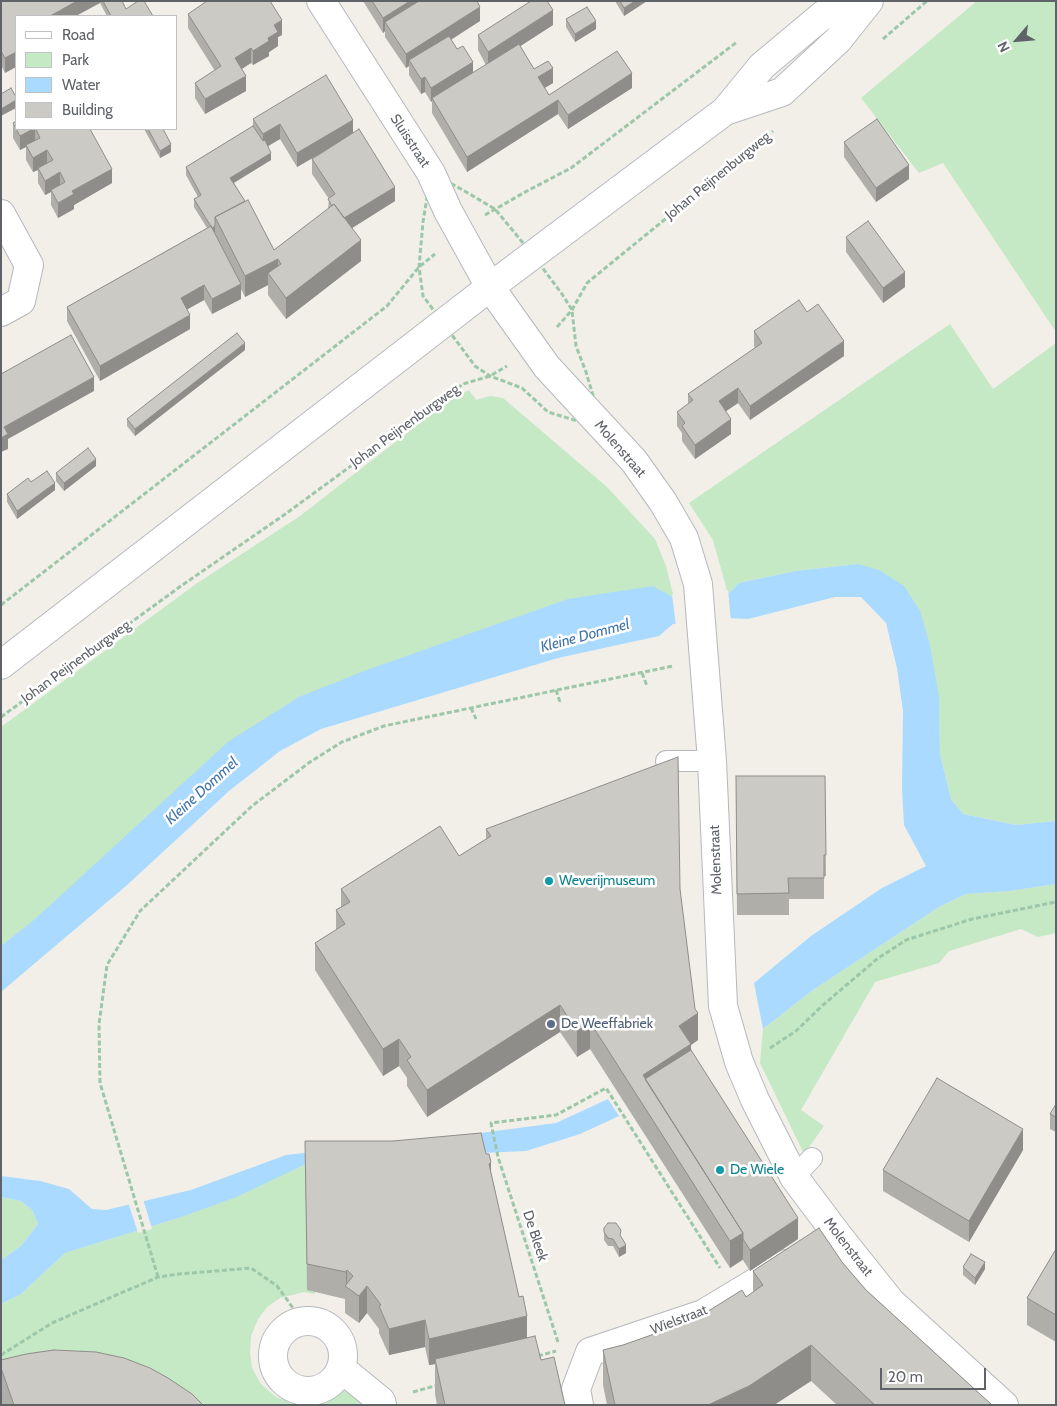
<!DOCTYPE html>
<html>
<head>
<meta charset="utf-8">
<style>
	body { margin:0 }
	#map { position:relative; width:1057px; height:1406px; overflow:hidden; background:#f1efe8; font-family:Cabin,sans-serif }
	canvas { display:block }
	.frame { position:absolute; inset:0; border:2px solid #5f6368; pointer-events:none }
	.legend { position:absolute; left:15px; top:15px; width:162px; height:115px; box-sizing:border-box; background:#fff; border:1px solid #bfc1c3; margin:0; padding:6px 9px; list-style:none; font-size:15px; color:#5f6368 }
	.legend li { display:flex; align-items:center; gap:10px; height:25px }
	.legend b { width:25px; border:1px solid #bfc1c3 }
	.north { position:absolute; left:992px; top:15px; width:50px; height:50px; -webkit-text-stroke:4px #fff; paint-order:stroke; rotate:243deg; font-size:14px; font-weight:700; line-height:20px; text-align:center; color:#5f6368 }
	.north::after { content:''; display:block; margin:auto; width:18px; height:22px; background:#5f6368; clip-path:polygon(50% 0,100% 100%,50% 72%,0 100%) }
	.scale { position:absolute; left:880px; top:1368px; width:106px; height:22px; box-sizing:border-box; border:2px solid #5f6368; border-top:0; padding-left:6px; font-size:15px; line-height:18px; white-space:nowrap; color:#5f6368; -webkit-text-stroke:4px #fff; paint-order:stroke }
</style>
</head>
<body>
<div id="map">
<canvas width="1057" height="1406"></canvas>
<div class="frame"></div>
<ul class="legend">
<li><b style="height:6px;background:#fff"></b>Road</li>
<li><b style="height:14px;background:#c5e8c5"></b>Park</li>
<li><b style="height:14px;background:#aadaff"></b>Water</li>
<li><b style="height:14px;background:#cccac5"></b>Building</li>
</ul>
<div class="north">N</div>
<div class="scale">20 m</div>
</div>
<script>
const ctx = document.querySelector('canvas').getContext('2d');
ctx.lineJoin = 'round';
function fill(path, color) {
  ctx.fillStyle = color;
  ctx.fill(path, 'evenodd');
}
function poly(rows) {
  const path = new Path2D();
  for (const r of rows) {
    if (r.length === 3) {
      path.moveTo(r[0] + r[2], r[1]);
      path.arc(r[0], r[1], r[2], 0, 2 * Math.PI);
      continue;
    }
    path.moveTo(r[0], r[1]);
    for (let i = 2; i < r.length; i += 2) path.lineTo(r[i], r[i + 1]);
  }
  return path;
}
function stroke(path, color, width, dash) {
  ctx.strokeStyle = color;
  ctx.lineWidth = width;
  ctx.lineCap = dash ? 'butt' : 'round';
  ctx.setLineDash(dash || []);
  ctx.stroke(path);
}
function write(font, color, halo, rows, align = 'center') {
  ctx.font = font + ' Cabin,sans-serif';
  ctx.lineWidth = 5;
  ctx.setLineDash([]);
  ctx.textBaseline = 'middle';
  ctx.strokeStyle = halo;
  ctx.fillStyle = color;
  for (const [text, x, y, turn = 0] of rows) {
    ctx.save();
    ctx.translate(x, y);
    ctx.rotate((+turn || 0) * Math.PI / 180);
    ctx.textAlign = isNaN(turn) ? turn : align;
    if (halo) ctx.strokeText(text, 0, 0);
    ctx.fillText(text, 0, 0);
    ctx.restore();
  }
}
const green = poly([
	[977,1,1056,1,1056,332,943,163,919,173,861,98],
	[950,324,993,389,1056,343,1056,821,1016,825,963,814,951,799,940,754,939,697,858,564,795,571,739,583,728,594,713,540,689,503],
	[469,390,476,400,490,396,503,398,607,487,655,539,666,566,674,598,364,671,1,946,1,727,196,584,300,516,447,402],
	[1056,884,1056,933,1038,937,1021,929,949,951,939,963,875,982,801,1110,824,1126,804,1154,760,1063,763,1029,813,990,939,907,966,894,1010,891],
	[308,1163,311,1163,315,1294,304,1292,280,1298,267,1307,258,1319,251,1336,250,1352,252,1368,261,1384,276,1397,293,1403,316,1399,344,1391,352,1392,364,1405,1,1405,1,1304,21,1294,65,1253,178,1218],
	[1,1197,21,1201,32,1210,38,1224,21,1246,1,1260]
]);
const water = poly([
	[858,564,879,570,904,586,920,611,930,645,939,697,940,754,951,799,963,814,1016,825,1056,821,1056,884,1010,891,966,894,939,907,813,990,763,1029,754,983,811,936,882,888,926,866,904,825,902,789,903,711,897,668,886,623,861,597,835,597,748,619,729,618,673,624,659,636,558,658,321,729,280,751,229,791,126,886,1,992,1,946,34,920,229,741,299,697,364,671,568,599,653,586,674,598,728,594,739,583,795,571],
	[608,1099,619,1116,580,1134,526,1151,436,1155,308,1163,234,1198,178,1218,65,1253,21,1294,1,1304,1,1260,21,1246,38,1224,32,1210,21,1201,1,1197,1,1176,40,1181,69,1189,92,1209,106,1210,191,1190,286,1155,458,1136,556,1123]
]);
const pier = poly([
	[728,590,731,621,676,627,672,594,674,595],
	[143,1199,152,1229,138,1233,128,1202]
]);
const path = poly([
	[883,39,927,1],
	[431,173,461,189,495,209,533,255,562,294,572,310,576,346,586,372,603,429,548,412,522,388,490,376,475,366,423,296,419,267,423,222,431,173],
	[485,215,527,191,571,168,737,42],
	[557,327,572,310,587,283,773,131],
	[1,605,387,306,419,267,435,254],
	[642,673,647,686],
	[556,690,560,702],
	[471,708,476,719],
	[1,717,181,586,284,515,463,384,490,376,507,366],
	[770,1048,796,1031,823,1005,877,959,906,940,972,919,1056,902],
	[158,1277,100,1083,99,1024,107,965,140,911,252,806,310,762,342,742,384,726,673,666],
	[558,1342,498,1157,491,1123,556,1115,606,1088,720,1268],
	[1,1355,52,1323,158,1277,179,1274,251,1268,277,1286,293,1308,299,1321],
	[538,1356,556,1351],
	[413,1392,438,1385]
]);
const service = poly([
	[666,761,712,761],
	[794,1177,812,1158]
]);
const minor = poly([
	[321,1,431,173,448,211,490,287,547,367,634,461,663,502,684,538,698,584,712,761,723,1006,739,1062,755,1100,794,1177,836,1233,891,1302,1004,1405],
	[1,214,29,265,21,301,1,312],
	[308,1356,35],
	[342,1369,381,1401,382,1405],
	[579,1405,576,1389,590,1352,703,1314,786,1264]
]);
const secondary = poly([
	[725,111,782,92,838,40,869,1],
	[1,665,490,287,725,111,762,66,823,15,846,1]
]);
const wall = poly([
	[1,1,122,1,126,9,153,16,107,16,100,3,16,16,5,73,1,65],
	[363,1,477,1,480,21,451,40,473,73,486,65,478,50,478,35,553,25,520,46,534,69,553,83,544,88,549,95,632,88,568,129,558,114,467,172,432,113,432,101,431,102,425,92,421,94,409,75,409,66,406,68,385,37,385,31,383,33],
	[615,1,647,1,624,16],
	[188,14,282,35,278,37,278,46,269,52,269,56,253,65,251,63,242,69,246,91,205,114,195,98,195,83,215,71,188,28],
	[566,19,596,29,575,42,566,27],
	[253,119,353,133,395,201,352,228,361,261,286,319,268,295,268,285,245,297,241,289,241,299,212,314,204,300,187,309,190,329,100,381,67,321,67,307,207,228,194,207,194,199,198,197,186,175,186,167,253,126],
	[280,139,297,167,320,154,312,159,312,174,329,199,328,209,274,250,234,183,271,160,268,146],
	[13,123,16,129,90,129,112,183,74,205,74,209,58,218,51,205,51,192,45,195,38,183,38,170,33,172,26,160,26,147,20,150,13,138],
	[144,129,163,129,171,152,160,158],
	[844,142,909,179,876,202,844,157],
	[846,237,905,287,883,303,846,252],
	[807,312,844,356,750,420,738,403,726,411,731,434,695,459,682,441,682,433,677,426,677,412,688,404,688,394,755,348,754,346,754,331],
	[245,350,135,436,127,426,127,419],
	[96,466,64,491,56,481,56,473],
	[31,482,55,490,17,519,7,502,7,494],
	[736,776,825,776,826,876,824,876,824,899,789,899,789,915,737,915],
	[486,829,680,889,698,1040,691,1045,691,1050,798,1239,750,1271,743,1260,730,1268,590,1049,577,1057,560,1032,427,1117,407,1086,407,1078,399,1066,383,1076,315,970,315,943,336,930,336,910,341,907,341,889,459,856,486,839],
	[1056,1104,1056,1132,1050,1129,1050,1114],
	[305,1141,491,1175,527,1338,541,1360,565,1405,437,1405,435,1394,435,1364,429,1365,425,1347,389,1355,379,1333,379,1329,367,1313,359,1323,345,1313,345,1299,307,1290],
	[1023,1150,969,1242,883,1191,883,1170],
	[604,1228,621,1237,626,1253,619,1257,613,1246,608,1246,604,1240],
	[1056,1249,1056,1342,1027,1325,1027,1298],
	[842,1262,866,1290,992,1405,837,1405,811,1381,774,1405,607,1405,603,1385,603,1350,623,1345,677,1326,710,1310,746,1297,753,1292,753,1271],
	[963,1267,985,1269,975,1285,963,1275],
	[1,1360,203,1405,2,1405]
]);
const shadedWall = poly([
	[77,1,100,1,100,3,76,16,50,16],
	[410,1,433,1,385,22,385,31,383,33,383,18],
	[635,1,647,1,624,16,624,8],
	[480,7,480,21,412,64,409,60,409,66,406,68,406,54],
	[553,10,553,25,488,67,488,52],
	[282,20,282,35,278,37,278,46,269,52,269,56,253,65,253,51,268,38,274,25],
	[596,21,596,29,575,42,575,34],
	[251,48,251,63,235,73,235,58],
	[16,52,16,67,5,73,5,58],
	[473,62,473,77,432,98,432,101,431,102,431,88],
	[553,68,553,83,538,92,538,77],
	[632,73,632,88,568,129,568,115],
	[246,76,246,91,205,114,205,99],
	[425,77,425,92,421,94,421,79],
	[16,100,16,108,1,116,1,109],
	[558,100,558,114,467,172,467,157],
	[353,120,353,134,297,167,297,153],
	[280,124,280,139,263,149,263,134],
	[33,129,35,129,35,142,26,145,26,147,20,150,20,136],
	[171,144,171,152,160,158,160,151],
	[47,150,47,165,38,168,38,170,33,172,33,158],
	[271,153,271,160,230,185,230,178],
	[909,165,909,179,876,202,876,188],
	[112,169,112,183,74,205,74,209,58,218,58,203,72,191],
	[60,172,60,187,51,190,51,192,45,195,45,181],
	[395,187,395,201,341,235,341,220],
	[215,226,215,233,212,235,212,228],
	[361,240,361,261,286,319,286,298],
	[278,259,278,280,268,273,268,285,245,297,245,276],
	[905,272,905,287,883,303,883,288],
	[241,284,241,299,212,314,212,299],
	[204,285,204,300,181,313,181,298],
	[190,315,190,329,100,381,100,366],
	[844,341,844,356,750,420,750,406],
	[245,343,245,350,135,436,135,429],
	[94,377,94,391,8,439,8,449,1,452,1,438,4,427],
	[738,388,738,403,719,416,719,401],
	[731,419,731,434,695,459,695,445],
	[96,459,96,466,64,491,64,483],
	[55,483,55,490,17,519,17,511],
	[560,1005,560,1032,427,1117,427,1090],
	[698,1013,698,1040,691,1045,691,1071,652,1096,643,1075,679,1026],
	[590,1022,590,1049,577,1057,577,1031],
	[399,1039,399,1066,383,1076,383,1049],
	[1023,1129,1023,1150,969,1242,969,1221],
	[491,1162,491,1188,489,1164],
	[798,1218,798,1239,750,1271,750,1250],
	[743,1233,743,1259,730,1268,730,1241],
	[626,1245,626,1253,619,1257,619,1249],
	[985,1262,985,1269,975,1285,975,1278],
	[347,1270,347,1288,346,1287,346,1272],
	[367,1286,367,1313,359,1323,359,1296],
	[527,1316,527,1343,435,1359,435,1364,429,1365,429,1339],
	[425,1320,425,1347,389,1355,389,1329],
	[811,1345,811,1381,774,1405,708,1405]
]);
const building = poly([
	[1,1,77,1,50,16,16,16,16,52,5,58,1,51,1,1],
	[103,1,122,1,126,9,138,1,144,1,153,16,111,16,103,1],
	[207,1,270,1,282,20,274,25,278,32,268,38,269,41,253,51,251,48,235,58,246,76,205,99,195,83,221,66,188,14,207,1],
	[372,1,410,1,383,18,372,1],
	[419,1,477,1,480,7,406,54,385,22,419,1],
	[531,1,547,1,553,10,488,52,478,35,531,1],
	[620,1,635,1,624,8,620,1],
	[587,7,596,21,575,34,566,19,587,7],
	[449,36,457,49,463,46,473,62,431,88,425,77,421,79,409,60,449,36],
	[519,44,534,69,548,61,553,68,538,77,549,95,617,51,632,73,568,115,558,100,467,157,432,98,519,44],
	[326,75,353,120,297,153,280,124,263,134,253,119,326,75],
	[11,88,16,97,16,100,1,109,1,94,11,88],
	[877,119,909,165,876,188,844,142,877,119],
	[16,121,16,128,13,123,16,121],
	[253,126,263,141,265,140,271,153,230,178,245,201,215,217,215,226,212,228,194,199,201,195,186,167,253,126],
	[16,129,33,129,20,136,16,129],
	[36,129,90,129,112,169,72,191,74,194,58,203,51,190,65,182,60,172,45,181,38,168,53,160,47,150,33,158,26,145,40,138,36,129],
	[148,129,163,129,171,144,160,151,148,129],
	[359,129,395,187,344,218,334,204,332,206,328,199,335,194,312,159,359,129],
	[248,200,274,250,334,204,361,240,286,298,268,273,281,264,278,259,245,276,215,217,248,200],
	[868,221,905,272,883,288,846,237,868,221],
	[211,226,241,284,212,299,204,285,181,298,190,315,100,366,67,307,211,226],
	[799,300,807,312,818,304,844,341,750,406,738,388,719,401,731,419,695,445,682,426,685,423,677,412,693,400,688,394,762,343,754,331,799,300],
	[237,333,245,343,135,429,127,419,237,333],
	[71,335,94,377,4,427,8,434,1,438,1,374,71,335],
	[88,448,96,459,64,483,56,473,88,448],
	[47,471,55,483,17,511,7,494,28,478,31,482,47,471],
	[678,757,680,889,695,1009,698,1013,679,1026,691,1044,643,1075,743,1233,730,1241,590,1022,577,1031,560,1005,427,1090,407,1060,411,1057,399,1039,383,1049,315,943,345,924,336,910,350,902,341,889,440,826,459,856,491,836,486,829,678,757],
	[736,776,825,776,826,855,824,855,824,878,788,878,789,893,737,894,736,776],
	[691,1050,798,1218,750,1250,743,1239,743,1233,645,1079,691,1050],
	[937,1078,1023,1129,969,1221,883,1170,937,1078],
	[1056,1104,1056,1117,1050,1114,1056,1104],
	[481,1133,486,1154,489,1154,491,1162,489,1164,519,1297,523,1296,527,1316,429,1339,425,1320,389,1329,379,1306,381,1305,367,1286,359,1296,345,1286,353,1276,347,1270,346,1272,307,1264,305,1141,393,1141,481,1133],
	[608,1223,616,1223,621,1230,620,1235,626,1245,619,1249,613,1239,608,1238,604,1232,604,1228,608,1223],
	[819,1228,842,1262,866,1290,992,1405,875,1405,811,1345,749,1386,708,1405,615,1405,603,1350,623,1345,677,1326,710,1310,742,1290,746,1297,763,1285,753,1271,819,1228],
	[1056,1249,1056,1315,1027,1298,1056,1249],
	[971,1254,985,1262,975,1278,963,1267,971,1254],
	[535,1336,541,1360,554,1357,565,1405,445,1405,435,1359,535,1336],
	[54,1350,96,1352,124,1358,150,1368,168,1378,192,1394,203,1405,14,1405,1,1368,1,1360,26,1354,54,1350]
]);
const markers = [
	[549,881,5,"#0f9aa8"],
	[551,1024,5,"#5c6f8a"],
	[720,1170,5,"#0f9aa8"]
];
const streetNames = [
	["Sluisstraat",410,141,57],
	["Johan Peijnenburgweg",718,176,-39],
	["Johan Peijnenburgweg",405,426,-36],
	["Molenstraat",620,449,49],
	["Johan Peijnenburgweg",76,662,-36],
	["Molenstraat",716,860,-92],
	["De Bleek",535,1236,72],
	["Molenstraat",848,1247,52],
	["Wielstraat",679,1320,-21]
];
const cultureNames = [
	["Weverijmuseum",559,881],
	["De Wiele",730,1170]
];
const serviceNames = [
	["De Weeffabriek",561,1024]
];
const waterNames = [
	["Kleine Dommel",585,636,-15],
	["Kleine Dommel",202,791,-42]
];
fill(green, '#c5e8c5');
fill(water, '#aadaff');
fill(pier, '#f1efe8');
stroke(service, '#b5b8bc', 22);
stroke(minor, '#b5b8bc', 30);
stroke(secondary, '#b6babf', 30);
stroke(path, '#9cc7a9', 3, [5, 2.5]);
stroke(service, '#fff', 20);
stroke(minor, '#fff', 28);
stroke(secondary, '#fff', 28);
fill(wall, '#afaea9');
fill(shadedWall, '#8f8d8a');
fill(building, '#cccac5');
stroke(building, '#8f8d8a', 1);
for (const [x, y, r, color] of markers) {
  const dot = new Path2D();
  dot.arc(x, y, r, 0, 2 * Math.PI);
  ctx.fillStyle = color;
  ctx.fill(dot);
  stroke(dot, '#fff', 2);
}
write('14px', '#5f6368', '#fff', streetNames);
write('14px', '#0d838f', '#fff', cultureNames, 'left');
write('14px', '#4e5e75', '#fff', serviceNames, 'left');
write('italic 15px', '#4174aa', '#fff', waterNames);
</script>
</body>
</html>
